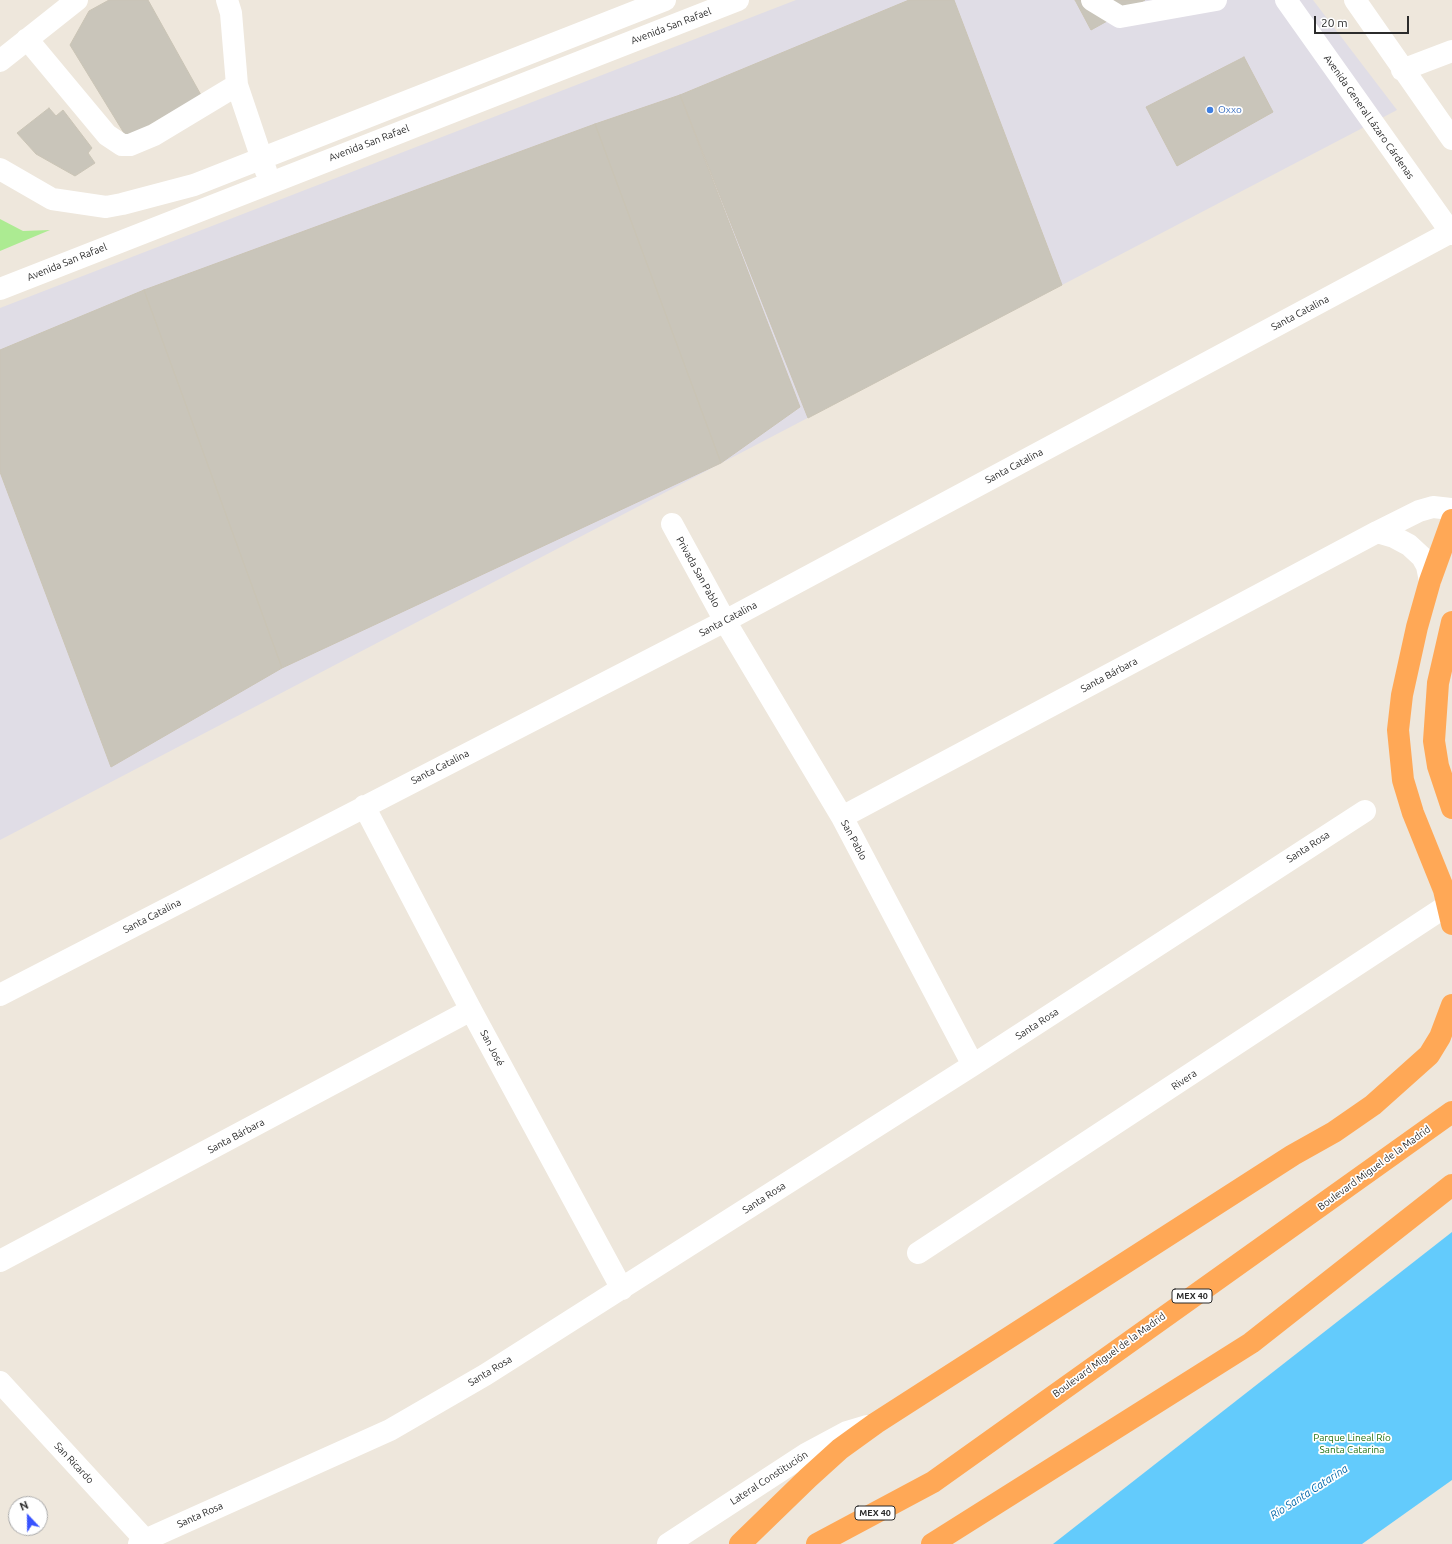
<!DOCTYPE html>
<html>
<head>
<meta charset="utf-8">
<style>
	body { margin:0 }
	#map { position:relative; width:1452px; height:1544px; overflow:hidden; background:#eee7dc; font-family:Ubuntu,sans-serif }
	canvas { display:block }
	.north { position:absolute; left:8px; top:1496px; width:40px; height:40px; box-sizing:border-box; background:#fff; border:1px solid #aaa; border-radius:50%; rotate:338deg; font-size:11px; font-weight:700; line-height:16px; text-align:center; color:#2b2b2b }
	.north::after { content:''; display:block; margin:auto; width:14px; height:18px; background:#3853ff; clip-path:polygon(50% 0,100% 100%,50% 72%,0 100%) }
	.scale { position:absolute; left:1314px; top:16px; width:95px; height:18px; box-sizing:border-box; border:2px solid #2b2b2b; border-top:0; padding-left:5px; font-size:12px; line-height:14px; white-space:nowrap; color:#2b2b2b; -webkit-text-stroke:3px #fff; paint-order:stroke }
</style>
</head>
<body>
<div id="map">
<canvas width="1452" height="1544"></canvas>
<div class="north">N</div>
<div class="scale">20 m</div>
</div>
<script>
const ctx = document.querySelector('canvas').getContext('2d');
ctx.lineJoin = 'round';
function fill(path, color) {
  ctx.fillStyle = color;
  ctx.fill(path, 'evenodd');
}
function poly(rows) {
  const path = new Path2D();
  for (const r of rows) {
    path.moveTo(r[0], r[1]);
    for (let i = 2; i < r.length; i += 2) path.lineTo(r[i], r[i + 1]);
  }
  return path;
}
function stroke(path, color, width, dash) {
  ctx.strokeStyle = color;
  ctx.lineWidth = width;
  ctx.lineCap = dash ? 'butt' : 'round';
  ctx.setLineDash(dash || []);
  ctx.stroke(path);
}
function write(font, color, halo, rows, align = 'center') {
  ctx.font = font + ' Ubuntu,sans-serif';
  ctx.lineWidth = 3.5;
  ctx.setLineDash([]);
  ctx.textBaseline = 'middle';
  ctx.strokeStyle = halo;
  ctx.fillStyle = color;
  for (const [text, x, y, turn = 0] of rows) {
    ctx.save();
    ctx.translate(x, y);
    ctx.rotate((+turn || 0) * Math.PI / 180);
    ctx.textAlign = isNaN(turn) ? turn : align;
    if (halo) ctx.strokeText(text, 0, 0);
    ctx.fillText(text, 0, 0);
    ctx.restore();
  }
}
const industrial = poly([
	[796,0,1313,0,1397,110,0,840,0,308]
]);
const green = poly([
	[0,219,23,231,50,230,0,251]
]);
const water = poly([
	[1452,1232,1452,1480,1362,1544,1053,1544]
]);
const building = poly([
	[109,0,148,0,201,95,127,138,70,45,89,11,109,0],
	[909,0,954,0,1062,285,808,418,680,95,909,0],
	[1075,0,1145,0,1091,30,1075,0],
	[1244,57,1273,112,1177,166,1146,107,1244,57],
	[680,95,800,407,721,463,595,124,680,95],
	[49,108,56,116,63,110,92,148,88,153,95,163,75,176,36,154,17,133,49,108],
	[595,124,721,463,282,668,144,290,595,124],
	[144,290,282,668,111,767,0,472,0,350,144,290]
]);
const minor = poly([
	[1092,0,1120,17,1216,0],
	[1286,0,1452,234],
	[1355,0,1452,139],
	[27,39,107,135,122,145,130,145,154,135,237,85,231,13,227,0],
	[0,61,77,0],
	[1402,70,1452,51],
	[237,85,266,171],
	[0,169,52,199,106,207,122,204,194,185,665,0],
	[0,289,738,0],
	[672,524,725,621,842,817,973,1065],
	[1377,532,1394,537,1409,545,1422,557,1427,566,1430,581],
	[364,806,471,1010,622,1289],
	[842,817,1377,532,1419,511,1433,507,1452,509],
	[0,995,725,621,1451,232],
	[918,1253,1448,905],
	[0,1261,471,1010],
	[0,1382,149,1544],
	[139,1544,145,1540,390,1430,485,1375,973,1065,1365,811],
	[668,1544,806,1454,847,1432,867,1426]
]);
const highway = poly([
	[1452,520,1430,581,1417,627,1402,695,1398,730,1403,780,1413,813,1444,890,1452,924],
	[1452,622,1438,683,1434,741,1438,766,1452,808],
	[740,1544,808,1478,840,1449,876,1423,1293,1155,1334,1132,1373,1105,1429,1055,1440,1037,1452,1005],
	[817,1544,933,1482,1452,1112],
	[932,1544,1251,1343,1452,1185]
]);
const markers = [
	[1210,110,4,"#3f7fe0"]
];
const shields = [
	[1192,1296,40],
	[875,1513,40]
];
const shieldNames = [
	["MEX 40",1192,1296],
	["MEX 40",875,1513]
];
const streetNames = [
	["Avenida San Rafael",671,26,-21],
	["Avenida General Lázaro Cárdenas",1369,117,55],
	["Avenida San Rafael",369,143,-21],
	["Avenida San Rafael",67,262,-22],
	["Santa Catalina",1300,313,-28],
	["Santa Catalina",1014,466,-28],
	["Privada San Pablo",698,572,61],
	["Santa Catalina",728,619,-28],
	["Santa Bárbara",1109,675,-28],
	["Santa Catalina",440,767,-27],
	["San Pablo",854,840,62],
	["Santa Rosa",1308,847,-33],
	["Santa Catalina",152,916,-27],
	["Santa Rosa",1037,1024,-33],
	["San José",492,1048,62],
	["Rivera",1184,1080,-34],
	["Santa Bárbara",236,1136,-28],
	["Boulevard Miguel de la Madrid",1374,1168,-36],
	["Santa Rosa",764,1198,-33],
	["Boulevard Miguel de la Madrid",1109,1355,-36],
	["Santa Rosa",490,1371,-31],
	["San Ricardo",74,1463,47],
	["Lateral Constitución",769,1478,-33],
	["Santa Rosa",200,1515,-24]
];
const shopNames = [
	["Oxxo",1218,110]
];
const parkNames = [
	["Parque Lineal Río",1352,1438],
	["Santa Catarina",1352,1450]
];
const waterNames = [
	["Río Santa Catarina",1309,1492,-33]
];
fill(industrial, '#e0dde6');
fill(green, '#aceb92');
fill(water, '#63cbfc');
fill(building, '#c9c5ba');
stroke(building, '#cac4b5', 1);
stroke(minor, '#fff', 22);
stroke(highway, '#ffa856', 22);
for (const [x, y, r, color] of markers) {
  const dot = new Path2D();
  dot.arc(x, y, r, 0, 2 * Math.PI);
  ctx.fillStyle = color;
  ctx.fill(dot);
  stroke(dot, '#fff', 1.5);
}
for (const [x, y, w] of shields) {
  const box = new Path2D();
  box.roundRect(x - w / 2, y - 7, w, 14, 3);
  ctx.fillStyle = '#fff';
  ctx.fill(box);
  stroke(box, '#2b2b2b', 1);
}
write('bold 9px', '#2b2b2b', null, shieldNames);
write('10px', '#2b2b2b', '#fff', streetNames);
write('10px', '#366cbe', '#fff', shopNames, 'left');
write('10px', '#217112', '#fff', parkNames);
write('italic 11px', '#0067aa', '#fff', waterNames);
</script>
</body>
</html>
